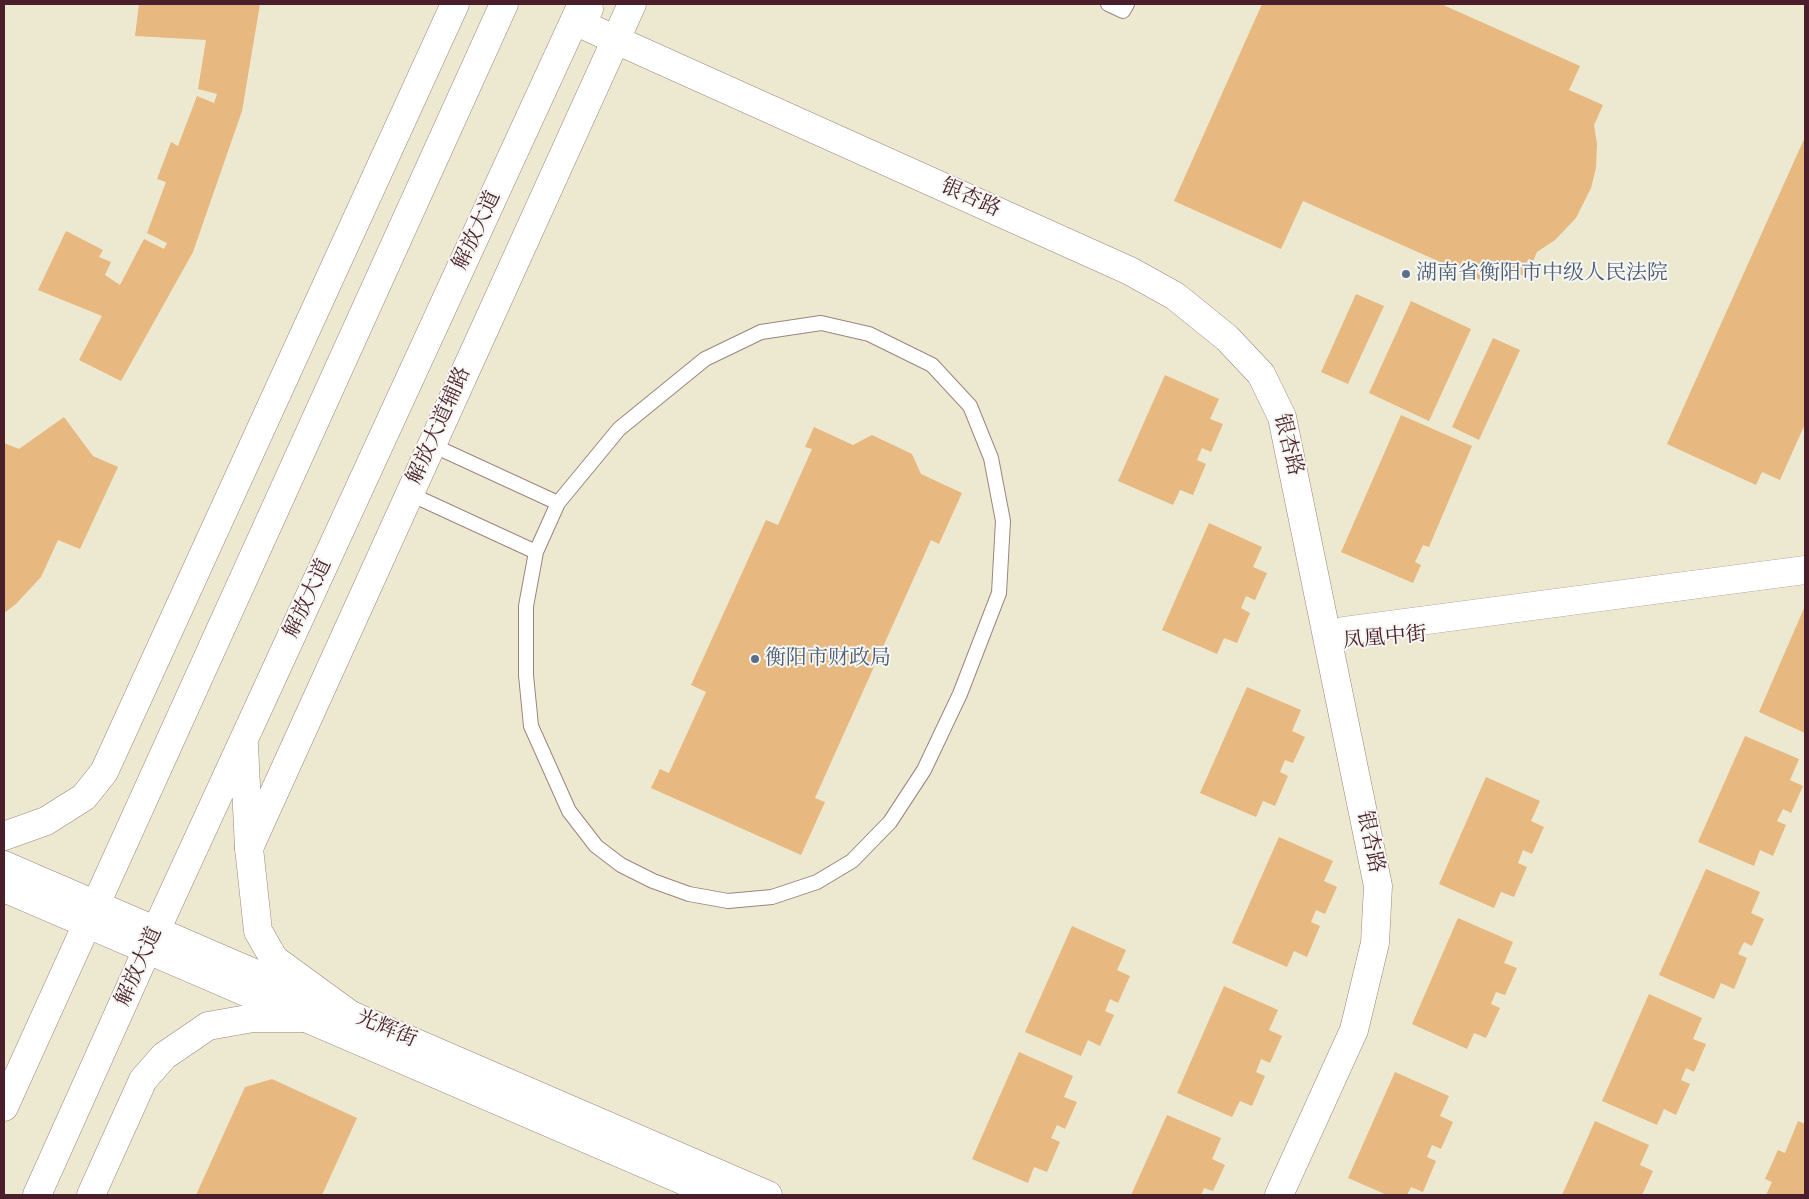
<!DOCTYPE html>
<html>
<head>
<meta charset="utf-8">
<style>
	body { margin:0 }
	#map { position:relative; width:1809px; height:1199px; overflow:hidden; background:#ede9d1; font-family:"IM FELL Double Pica",serif }
	canvas { display:block }
	.frame { position:absolute; inset:0; border:5px solid #4a1f2b; pointer-events:none }
</style>
</head>
<body>
<div id="map">
<canvas width="1809" height="1199"></canvas>
<div class="frame"></div>
</div>
<script>
const ctx = document.querySelector('canvas').getContext('2d');
ctx.lineJoin = 'round';
function fill(path, color) {
  ctx.fillStyle = color;
  ctx.fill(path, 'evenodd');
}
function poly(rows) {
  const path = new Path2D();
  for (const r of rows) {
    path.moveTo(r[0], r[1]);
    for (let i = 2; i < r.length; i += 2) path.lineTo(r[i], r[i + 1]);
  }
  return path;
}
function stroke(path, color, width, dash) {
  ctx.strokeStyle = color;
  ctx.lineWidth = width;
  ctx.lineCap = dash ? 'butt' : 'round';
  ctx.setLineDash(dash || []);
  ctx.stroke(path);
}
function write(font, color, halo, rows, align = 'center') {
  ctx.font = font + ' "IM FELL Double Pica","Noto Serif SC",serif';
  ctx.lineWidth = 4;
  ctx.setLineDash([]);
  ctx.textBaseline = 'middle';
  ctx.strokeStyle = halo;
  ctx.fillStyle = color;
  for (const [text, x, y, turn = 0] of rows) {
    ctx.save();
    ctx.translate(x, y);
    ctx.rotate((+turn || 0) * Math.PI / 180);
    ctx.textAlign = isNaN(turn) ? turn : align;
    if (halo) ctx.strokeText(text, 0, 0);
    ctx.fillText(text, 0, 0);
    ctx.restore();
  }
}
const building = poly([
	[139,4,260,4,242,111,193,252,121,381,79,360,102,316,38,290,66,231,103,250,99,257,111,262,105,275,120,285,144,239,164,249,167,243,147,233,166,182,157,179,171,142,178,146,197,96,214,103,217,94,198,89,206,40,135,36],
	[1262,4,1441,4,1580,66,1569,90,1603,105,1594,125,1597,144,1596,168,1591,188,1576,218,1555,240,1537,252,1526,277,1491,262,1483,281,1303,201,1281,249,1174,201],
	[1805,137,1805,424,1780,480,1762,472,1756,485,1667,444],
	[1356,294,1384,306,1348,384,1321,372],
	[1411,301,1471,329,1429,421,1369,393],
	[1493,338,1520,350,1479,440,1452,427],
	[1165,375,1219,399,1210,419,1223,424,1211,452,1202,448,1197,460,1206,464,1193,495,1180,490,1173,505,1118,481],
	[1401,415,1472,446,1429,547,1423,545,1415,562,1421,565,1413,583,1341,552],
	[64,417,93,456,118,467,80,549,58,540,41,577,16,604,4,613,4,443,19,449],
	[814,427,853,445,872,435,912,454,921,474,962,493,939,544,931,540,815,798,825,802,801,855,651,788,660,769,669,773,706,692,691,685,766,520,778,525,812,449,805,447],
	[1209,523,1262,547,1253,567,1267,573,1255,600,1246,596,1241,608,1250,613,1237,643,1224,638,1217,654,1162,630],
	[1805,606,1805,733,1759,712],
	[1247,687,1301,710,1292,731,1305,737,1293,763,1285,760,1280,772,1288,776,1275,806,1263,801,1256,817,1200,793],
	[1745,736,1799,759,1790,780,1803,786,1791,813,1783,809,1777,821,1786,825,1773,856,1760,850,1754,866,1698,842],
	[1486,777,1540,801,1531,821,1544,827,1532,854,1523,850,1518,863,1527,867,1514,897,1501,892,1494,908,1439,884],
	[1279,837,1333,861,1324,881,1337,887,1325,914,1316,910,1311,922,1320,926,1307,957,1294,951,1287,967,1232,943],
	[1706,869,1760,892,1751,913,1764,919,1752,946,1744,942,1738,954,1747,958,1734,989,1721,983,1714,999,1659,975],
	[1458,918,1513,942,1504,963,1517,968,1505,995,1496,992,1491,1004,1500,1008,1486,1038,1474,1033,1467,1049,1412,1024],
	[1072,926,1126,950,1117,970,1130,976,1118,1003,1110,999,1105,1011,1114,1015,1100,1046,1088,1040,1081,1056,1025,1032],
	[1224,986,1278,1010,1269,1030,1282,1036,1270,1063,1261,1059,1256,1072,1265,1076,1252,1106,1240,1101,1232,1117,1177,1093],
	[1649,994,1702,1018,1693,1039,1706,1044,1694,1072,1686,1068,1681,1080,1690,1084,1676,1115,1664,1109,1657,1125,1602,1101],
	[1019,1052,1073,1076,1064,1097,1077,1102,1065,1129,1057,1125,1051,1138,1060,1142,1047,1172,1034,1167,1028,1183,972,1159],
	[1395,1072,1449,1096,1440,1116,1453,1122,1441,1149,1432,1145,1427,1157,1436,1161,1423,1192,1411,1187,1407,1195,1387,1195,1348,1178],
	[272,1079,357,1118,322,1195,196,1195,245,1087],
	[1167,1115,1221,1138,1212,1159,1225,1165,1213,1191,1204,1188,1201,1195,1131,1195],
	[1595,1121,1649,1145,1640,1165,1653,1171,1642,1195,1562,1195],
	[1798,1121,1805,1124,1805,1195,1766,1195,1772,1182,1765,1179,1778,1150,1785,1153]
]);
const lane = poly([
	[1108,4,1123,11,1127,4],
	[410,494,536,552,558,503,432,445],
	[536,552,526,606,526,675,531,726,569,811,596,846,621,865,653,881,689,894,728,901,772,897,817,882,852,861,890,822,924,770,960,694,999,593,1003,521,991,458,970,406,932,365,869,334,821,323,761,332,705,359,619,429,558,503]
]);
const secondary = poly([
	[616,40,1130,271,1175,296,1227,338,1261,374,1282,417,1378,886,1375,943,1354,1030,1279,1195],
	[1328,642,1344,631,1805,570],
	[4,865,768,1195],
	[4,888,717,1195]
]);
const primary = poly([
	[4,836,46,821,84,797,104,772,455,4],
	[249,848,632,4],
	[91,1195,143,1080,164,1056,208,1026,253,1018,306,1018]
]);
const highway = poly([
	[589,9,575,21,616,40],
	[244,745,249,848,258,931,274,959,352,1016],
	[4,1107,504,4],
	[37,1195,147,950,582,4]
]);
const markers = [
	[1406,274,5,"#5c6f8a"],
	[755,659,5,"#5c6f8a"]
];
const streetNames = [
	["银杏路",970,199,24],
	["解放大道",478,231,-65],
	["解放大道辅路",440,426,-66],
	["银杏路",1287,445,76],
	["解放大道",309,599,-65],
	["凤凰中街",1385,639,-5],
	["银杏路",1369,842,78],
	["解放大道",140,967,-66],
	["光辉街",386,1030,23]
];
const serviceNames = [
	["湖南省衡阳市中级人民法院",1416,274],
	["衡阳市财政局",765,659]
];
fill(building, '#e7b87f');
stroke(lane, '#9c847e', 16);
stroke(secondary, '#9c847e', 29);
stroke(primary, '#9c847e', 29);
stroke(highway, '#9c847e', 29);
stroke(lane, '#fff', 14);
stroke(secondary, '#fff', 28);
stroke(primary, '#fff', 28);
stroke(highway, '#fff', 28);
for (const [x, y, r, color] of markers) {
  const dot = new Path2D();
  dot.arc(x, y, r, 0, 2 * Math.PI);
  ctx.fillStyle = color;
  ctx.fill(dot);
  stroke(dot, '#f6f6f2', 2);
}
write('21px', '#4a1f2b', '#f6f6f2', streetNames);
write('21px', '#4e5e75', '#f6f6f2', serviceNames, 'left');
</script>
</body>
</html>
